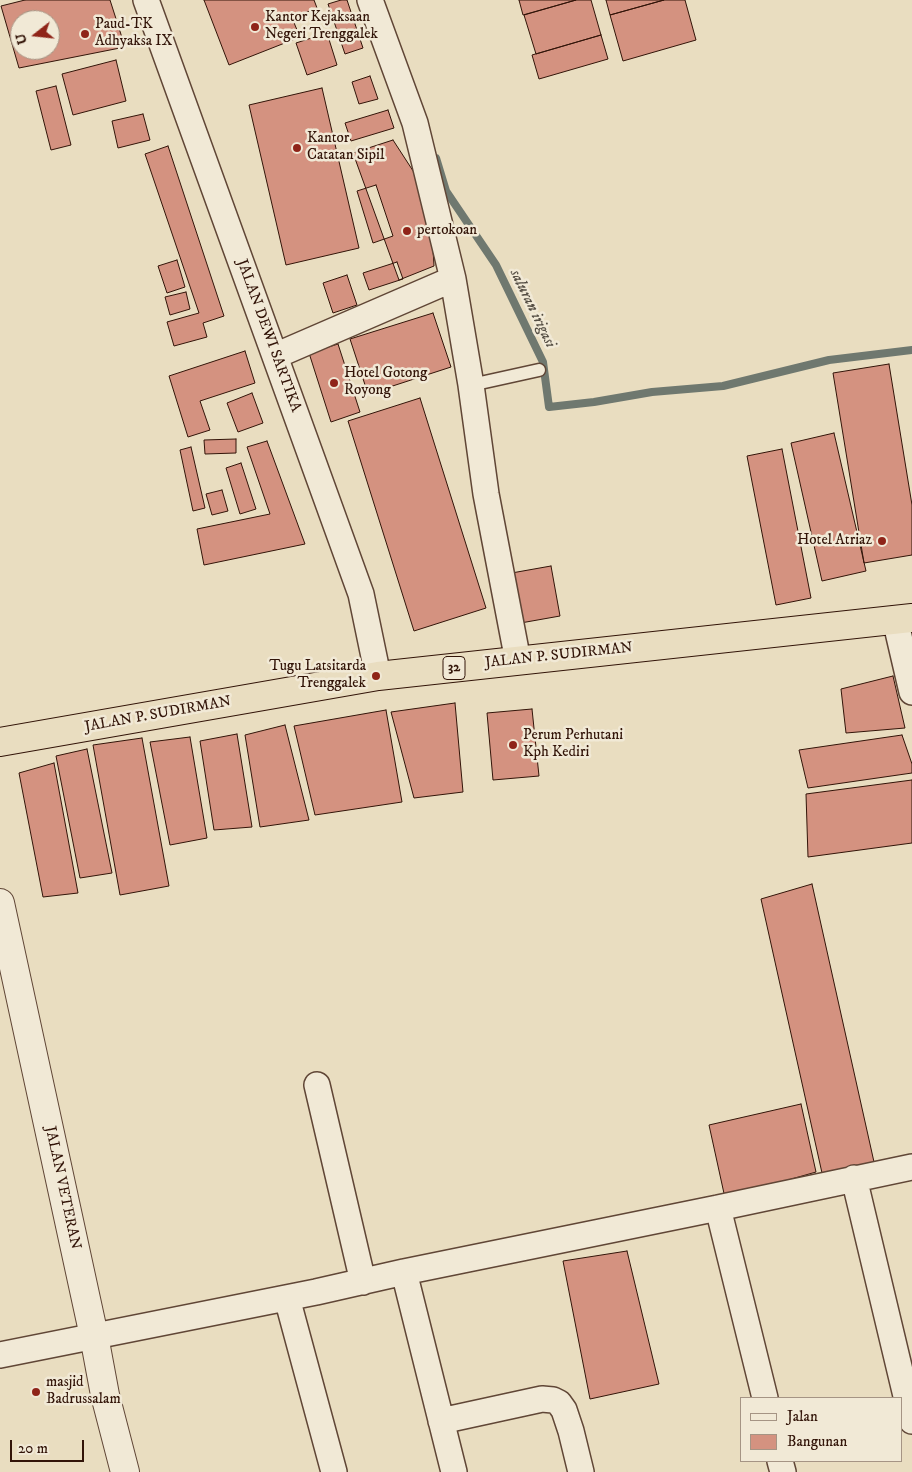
<!DOCTYPE html>
<html>
<head>
<meta charset="utf-8">
<style>
	body { margin:0 }
	#map { position:relative; width:912px; height:1472px; overflow:hidden; background:#e9ddc0; font-family:"IM FELL DW Pica",serif }
	canvas { display:block }
	.legend { position:absolute; left:740px; top:1397px; width:162px; height:65px; box-sizing:border-box; background:#f1e9d6; border:1px solid #a59484; margin:0; padding:6px 9px; list-style:none; font-size:15px; color:#321408 }
	.legend li { display:flex; align-items:center; gap:10px; height:25px }
	.legend b { width:25px; border:1px solid #a59484 }
	.north { position:absolute; left:10px; top:10px; width:50px; height:50px; box-sizing:border-box; background:#f1e9d6; border:1px solid #a59484; border-radius:50%; rotate:254deg; font-size:14px; font-weight:700; line-height:20px; text-align:center; color:#321408 }
	.north::after { content:''; display:block; margin:auto; width:18px; height:22px; background:#8f2418; clip-path:polygon(50% 0,100% 100%,50% 72%,0 100%) }
	.scale { position:absolute; left:10px; top:1440px; width:74px; height:22px; box-sizing:border-box; border:2px solid #321408; border-top:0; padding-left:6px; font-size:15px; line-height:18px; white-space:nowrap; color:#321408; -webkit-text-stroke:4px #f1e9d6; paint-order:stroke }
</style>
</head>
<body>
<div id="map">
<canvas width="912" height="1472"></canvas>
<ul class="legend">
<li><b style="height:6px;background:#f1e9d6"></b>Jalan</li>
<li><b style="height:14px;background:#d49280"></b>Bangunan</li>
</ul>
<div class="north">U</div>
<div class="scale">20 m</div>
</div>
<script>
const ctx = document.querySelector('canvas').getContext('2d');
ctx.lineJoin = 'round';
function poly(rows) {
  const path = new Path2D();
  for (const r of rows) {
    path.moveTo(r[0], r[1]);
    for (let i = 2; i < r.length; i += 2) path.lineTo(r[i], r[i + 1]);
  }
  return path;
}
function stroke(path, color, width, dash) {
  ctx.strokeStyle = color;
  ctx.lineWidth = width;
  ctx.lineCap = dash ? 'butt' : 'round';
  ctx.setLineDash(dash || []);
  ctx.stroke(path);
}
function fill(path, color) {
  ctx.fillStyle = color;
  ctx.fill(path, 'evenodd');
}
function write(font, color, halo, rows, align = 'center') {
  ctx.font = font + ' "IM FELL DW Pica",serif';
  ctx.lineWidth = 5;
  ctx.setLineDash([]);
  ctx.textBaseline = 'middle';
  ctx.strokeStyle = halo;
  ctx.fillStyle = color;
  for (const [text, x, y, turn = 0] of rows) {
    ctx.save();
    ctx.translate(x, y);
    ctx.rotate((+turn || 0) * Math.PI / 180);
    ctx.textAlign = isNaN(turn) ? turn : align;
    if (halo) ctx.strokeText(text, 0, 0);
    ctx.fillText(text, 0, 0);
    ctx.restore();
  }
}
const stream = poly([
	[436,158,446,191,496,265,543,362,549,407,594,402,652,392,723,386,829,360,912,350]
]);
const building = poly([
	[25,0,110,0,125,47,19,68,1,6,25,0],
	[20,20,50,20,50,50,20,50,20,20],
	[204,0,314,0,317,8,292,18,300,37,229,65,204,0],
	[341,0,347,0,363,48,345,54,328,4,341,0],
	[519,0,576,0,523,15,519,0],
	[576,0,591,0,601,35,536,54,524,15,576,0],
	[606,0,664,0,610,15,606,0],
	[664,0,685,0,696,40,623,61,610,15,664,0],
	[327,33,337,65,307,75,296,43,327,33],
	[601,35,608,59,539,79,532,55,601,35],
	[116,60,126,101,73,115,62,74,116,60],
	[370,76,378,99,359,104,352,82,370,76],
	[56,86,71,145,51,150,36,91,56,86],
	[322,88,359,248,286,265,249,105,322,88],
	[388,110,394,128,351,141,345,123,388,110],
	[143,114,150,140,118,148,112,121,143,114],
	[393,140,430,197,434,266,399,280,353,153,393,140],
	[168,146,224,316,203,323,207,337,174,346,167,322,199,313,145,154,168,146],
	[376,185,393,236,373,243,357,191,376,185],
	[177,260,185,287,167,293,158,266,177,260],
	[397,262,403,279,369,290,363,273,397,262],
	[347,275,357,305,333,313,323,283,347,275],
	[186,292,190,309,170,315,165,297,186,292],
	[433,313,451,367,368,394,350,339,433,313],
	[338,344,360,412,331,422,309,353,338,344],
	[245,351,255,383,200,401,210,430,188,437,169,376,245,351],
	[889,364,912,505,912,555,864,563,833,373,889,364],
	[252,393,263,423,238,432,227,403,252,393],
	[420,398,486,608,414,631,348,421,420,398],
	[834,433,866,571,822,581,791,443,834,433],
	[236,439,236,453,205,454,204,440,236,439],
	[267,441,305,544,204,565,197,529,270,514,247,447,267,441],
	[191,447,205,508,193,511,180,450,191,447],
	[782,449,811,598,776,605,747,456,782,449],
	[241,463,256,509,240,514,226,468,241,463],
	[222,490,228,511,212,515,206,494,222,490],
	[551,566,560,616,515,624,506,574,551,566],
	[893,676,905,728,846,733,841,689,893,676],
	[455,703,463,792,414,798,391,712,455,703],
	[532,709,539,776,493,780,487,713,532,709],
	[386,710,402,802,315,815,294,726,386,710],
	[285,725,309,820,260,827,245,735,285,725],
	[237,734,252,827,214,830,200,741,237,734],
	[902,735,912,764,912,773,808,788,799,750,902,735],
	[190,737,207,838,170,845,150,742,190,737],
	[142,738,169,886,120,895,93,745,142,738],
	[87,749,112,873,80,878,56,756,87,749],
	[54,763,78,893,43,897,19,773,54,763],
	[912,780,912,843,808,857,806,794,912,780],
	[812,884,874,1162,822,1173,761,899,812,884],
	[801,1104,816,1172,725,1198,709,1125,801,1104],
	[627,1251,659,1384,590,1399,563,1261,627,1251]
]);
const service = poly([
	[471,385,539,370]
]);
const minor = poly([
	[146,0,361,594,378,676],
	[370,0,415,123,453,279,471,385,486,494,518,661],
	[275,356,453,279],
	[895,619,912,692],
	[317,1085,363,1282],
	[854,1178,912,1421],
	[404,1272,454,1472],
	[287,1298,334,1472],
	[0,1355,316,1292,404,1272,718,1208],
	[765,1398,718,1208,912,1167],
	[441,1421,542,1399,553,1400,559,1403,564,1410,571,1431,581,1472],
	[780,1461,783,1472]
]);
const tertiary = poly([
	[0,903,94,1336,105,1395,125,1472]
]);
const trunk = poly([
	[0,742,378,676,912,618]
]);
const markers = [
	[255,27,5,"#8f2418"],
	[85,34,5,"#8f2418"],
	[297,148,5,"#8f2418"],
	[407,231,5,"#8f2418"],
	[334,383,5,"#8f2418"],
	[882,541,5,"#8f2418"],
	[376,676,5,"#8f2418"],
	[513,745,5,"#8f2418"],
	[36,1392,5,"#8f2418"]
];
const shields = [
	[454,668,22]
];
const shieldNames = [
	["32",454,668]
];
const poiNames = [
	["Kantor Kejaksaan",265,18],
	["Negeri Trenggalek",265,35],
	["Paud-TK",95,25],
	["Adhyaksa IX",95,42],
	["Kantor",307,139],
	["Catatan Sipil",307,156],
	["pertokoan",417,231],
	["Hotel Gotong",344,374],
	["Royong",344,391],
	["Hotel Atriaz",872,541,"right"],
	["Tugu Latsitarda",366,667,"right"],
	["Trenggalek",366,684,"right"],
	["Perum Perhutani",523,736],
	["Kph Kediri",523,753],
	["masjid",46,1383],
	["Badrussalam",46,1400]
];
const streetNames = [
	["JALAN DEWI SARTIKA",268,336,70],
	["JALAN P. SUDIRMAN",559,656,-6],
	["JALAN P. SUDIRMAN",158,715,-10],
	["JALAN VETERAN",62,1188,78]
];
const waterNames = [
	["saluran irigasi",532,309,64]
];
stroke(stream, '#6f786f', 8);
fill(building, '#d49280');
stroke(building, '#321408', 1);
stroke(service, '#604636', 15);
stroke(minor, '#604636', 28);
stroke(tertiary, '#604636', 30);
stroke(trunk, '#321408', 30);
stroke(service, '#f1e9d6', 12);
stroke(minor, '#f1e9d6', 25);
stroke(tertiary, '#f1e9d6', 28);
stroke(trunk, '#e9ddc0', 28);
for (const [x, y, r, color] of markers) {
  const dot = new Path2D();
  dot.arc(x, y, r, 0, 2 * Math.PI);
  ctx.fillStyle = color;
  ctx.fill(dot);
  stroke(dot, '#f1e9d6', 2);
}
for (const [x, y, w] of shields) {
  const box = new Path2D();
  box.roundRect(x - w / 2, y - 11.5, w, 23, 4);
  ctx.fillStyle = '#f1e9d6';
  ctx.fill(box);
  stroke(box, '#321408', 1);
}
write('bold 14px', '#321408', null, shieldNames);
write('15px', '#321408', '#f1e9d6', poiNames, 'left');
write('15px', '#321408', '#f1e9d6', streetNames);
write('italic 16px', '#554e44', '#f1e9d6', waterNames);
</script>
</body>
</html>
